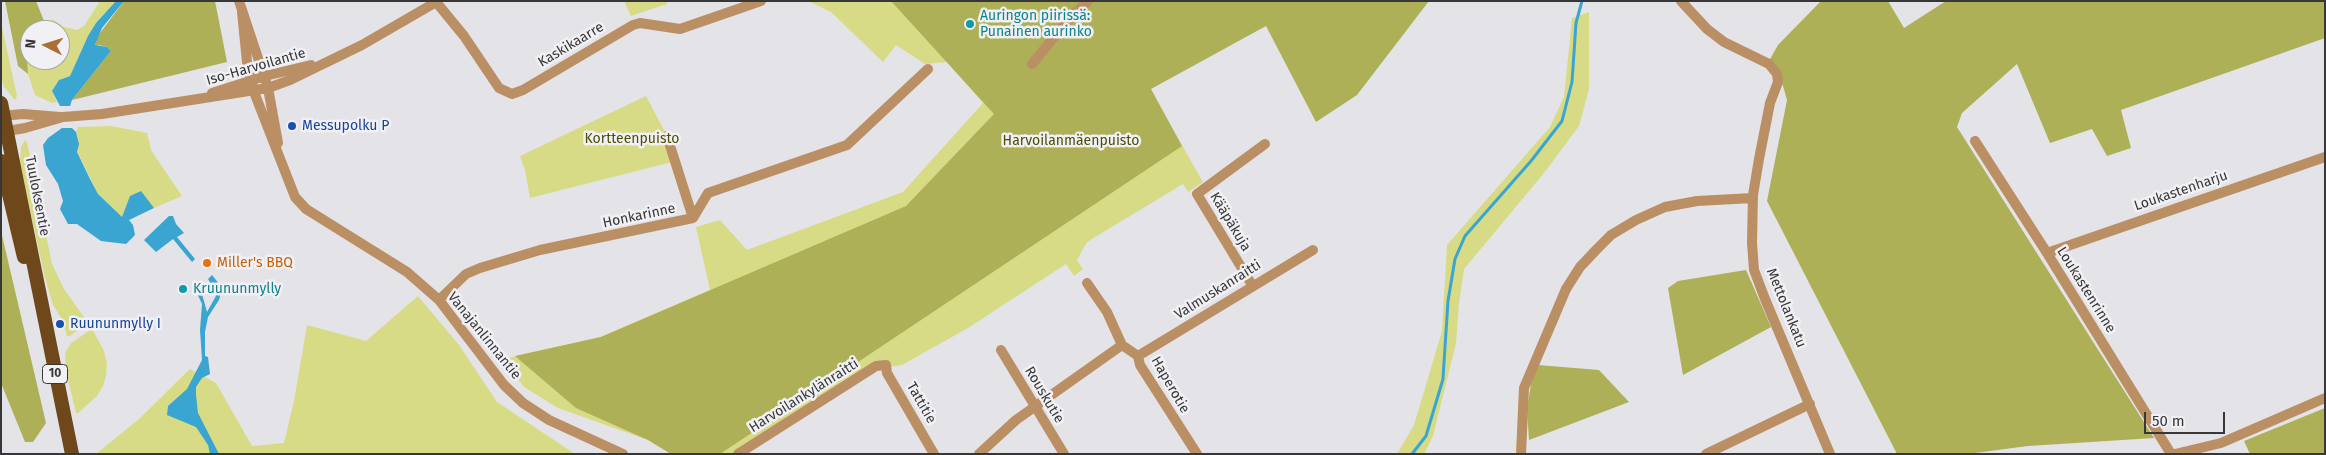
<!DOCTYPE html>
<html>
<head>
<meta charset="utf-8">
<style>
	body { margin:0 }
	#map { position:relative; width:2326px; height:455px; overflow:hidden; background:#e3e3e8; font-family:"Fira Sans",sans-serif }
	canvas { display:block }
	.frame { position:absolute; inset:0; border:2px solid #373738; pointer-events:none }
	.north { position:absolute; left:20px; top:20px; width:50px; height:50px; box-sizing:border-box; background:#f1f1f5; border:1px solid #a7a7a9; border-radius:50%; rotate:275deg; font-size:14px; font-weight:700; line-height:20px; text-align:center; color:#373738 }
	.north::after { content:''; display:block; margin:auto; width:18px; height:22px; background:#ac6e33; clip-path:polygon(50% 0,100% 100%,50% 72%,0 100%) }
	.scale { position:absolute; left:2144px; top:412px; width:81px; height:22px; box-sizing:border-box; border:2px solid #373738; border-top:0; padding-left:6px; font-size:15px; line-height:18px; white-space:nowrap; color:#373738; -webkit-text-stroke:4px #f1f1f5; paint-order:stroke }
</style>
</head>
<body>
<div id="map">
<canvas width="2326" height="455"></canvas>
<div class="frame"></div>
<div class="north">N</div>
<div class="scale">50 m</div>
</div>
<script>
const ctx = document.querySelector('canvas').getContext('2d');
ctx.lineJoin = 'round';
function fill(path, color) {
  ctx.fillStyle = color;
  ctx.fill(path, 'evenodd');
}
function poly(rows) {
  const path = new Path2D();
  for (const r of rows) {
    path.moveTo(r[0], r[1]);
    for (let i = 2; i < r.length; i += 2) path.lineTo(r[i], r[i + 1]);
  }
  return path;
}
function stroke(path, color, width, dash) {
  ctx.strokeStyle = color;
  ctx.lineWidth = width;
  ctx.lineCap = dash ? 'butt' : 'round';
  ctx.setLineDash(dash || []);
  ctx.stroke(path);
}
function write(font, color, halo, rows, align = 'center') {
  ctx.font = font + ' "Fira Sans",sans-serif';
  ctx.lineWidth = 5;
  ctx.setLineDash([]);
  ctx.textBaseline = 'middle';
  ctx.strokeStyle = halo;
  ctx.fillStyle = color;
  for (const [text, x, y, turn = 0] of rows) {
    ctx.save();
    ctx.translate(x, y);
    ctx.rotate((+turn || 0) * Math.PI / 180);
    ctx.textAlign = isNaN(turn) ? turn : align;
    if (halo) ctx.strokeText(text, 0, 0);
    ctx.fillText(text, 0, 0);
    ctx.restore();
  }
}
const green = poly([
	[100,1,116,1,96,23,88,36,70,76,63,78,54,88,52,91,57,102,52,103,35,95,28,74,27,58,30,41,30,60,60,60,60,30,36,30,44,21,54,20,64,27,77,30,84,26],
	[624,1,667,1,667,4,631,16],
	[808,1,1105,1,1150,89,1203,182,1188,192,1183,184,1087,242,1077,260,1083,269,1074,276,1066,264,968,328,902,365,889,367,888,360,874,363,731,454,671,454,648,440,558,408,524,387,503,359,600,337,710,290,696,227,720,220,747,250,903,192,983,103,947,62,925,64,896,45,883,62,831,12],
	[1589,12,1589,89,1579,126,1544,173,1464,269,1459,303,1456,343,1433,436,1424,454,1397,454,1414,425,1442,331,1447,245,1550,127,1564,97,1572,18],
	[1,23,17,96,15,100,4,87,1,77],
	[646,96,667,136,676,161,530,198,525,170,520,156],
	[111,126,147,133,151,150,182,196,154,208,140,191,122,218,98,194,77,151,79,144,76,132,78,127],
	[25,140,27,142,52,264,64,289,88,323,70,336,67,336,63,321,53,305,45,278,20,164,21,147],
	[418,296,459,345,497,402,575,454,96,454,139,419,190,369,216,383,252,446,284,443,294,401,307,325,366,341],
	[92,329,104,351,107,363,106,376,103,386,97,396,78,413,76,413,66,371,65,353,71,343]
]);
const forest = poly([
	[5,1,36,1,44,21,36,30,30,30,27,58,28,74,18,66],
	[124,1,215,1,227,62,72,100,111,51,107,47,99,45,95,46,97,37],
	[891,1,1429,1,1357,95,1316,122,1266,26,1151,89,1182,146,720,454,671,454,648,440,576,408,515,356,601,337,906,206,994,114],
	[1821,1,1888,1,1904,28,1946,1,2325,1,2325,38,2121,110,2131,148,2107,156,2092,129,2050,143,2017,64,1962,113,1957,127,2154,438,2028,446,1967,454,1897,454,1767,201,1787,100,1779,72,1769,61,1778,45],
	[1,231,46,423,33,442,25,442,1,383],
	[1746,270,1771,327,1683,375,1668,288,1678,281],
	[1538,365,1599,370,1629,402,1529,440,1527,409,1531,384],
	[2325,408,2325,454,2250,454,2244,441]
]);
const water = poly([
	[116,1,124,1,102,28,95,45,107,47,111,51,72,100,70,106,60,106,52,91,59,80,70,76,88,36,96,23],
	[62,128,72,128,76,132,79,144,77,152,90,179,98,194,122,217,130,196,141,191,154,208,129,220,133,225,135,235,126,244,101,241,77,224,68,224,60,209,63,201,58,184,46,165,43,145,48,138],
	[169,216,173,216,176,224,184,233,177,237,195,259,192,262,173,239,156,252,144,240],
	[212,275,220,285,221,293,219,300,208,317,205,332,205,356,208,357,210,374,202,378,196,387,196,395,198,413,219,454,210,454,208,445,196,427,167,415,168,406,187,389,202,360,200,330,202,304,196,291,200,287,207,312,217,294,208,279]
]);
const stream = poly([
	[1443,378,1448,301,1455,259,1465,236,1531,161,1562,121,1572,82,1576,23,1582,1],
	[1412,454,1426,436,1443,379]
]);
const minor = poly([
	[239,1,268,88,278,143],
	[1681,1,1707,29,1724,42,1769,64,1777,74,1778,82,1770,103,1759,159,1753,195,1752,243,1754,270,1765,299,1830,454],
	[437,3,464,36,499,88,512,94,523,90,633,25,640,23,680,29,761,1],
	[242,12,247,62,254,92,295,197,306,209,407,272,439,300,504,385,523,403,549,420,623,454],
	[1032,64,1069,19,1088,1],
	[212,93,265,76,311,65],
	[1,116,23,114,60,117],
	[2,132,25,128,63,117,102,114,268,88,290,80,362,45,438,1],
	[667,136,693,218],
	[1975,141,2047,253,2171,454],
	[2047,253,2325,157],
	[1087,283,1107,312,1122,345,1138,356,1140,365,1197,454],
	[1252,285,1197,194,1265,144],
	[439,300,466,274,480,268,540,250,693,218,708,193,847,145,928,69],
	[1001,350,1064,454],
	[1138,356,1313,250],
	[738,454,876,366,886,365,887,373,934,454],
	[979,454,1016,420,1122,345],
	[1521,454,1524,388,1566,289,1580,267,1597,249,1611,235,1636,220,1665,207,1697,201,1753,198],
	[1706,454,1810,404],
	[2175,454,2221,443,2325,398]
]);
const trunk = poly([
	[1,103,72,454],
	[1,161,24,257]
]);
const markers = [
	[970,24,5,"#0f9aa8"],
	[292,126,5,"#1a4fb4"],
	[207,263,5,"#e8710a"],
	[183,289,5,"#0f9aa8"],
	[60,324,5,"#1a4fb4"]
];
const shields = [
	[55,374,25]
];
const shieldNames = [
	["10",55,374]
];
const cultureNames = [
	["Auringon piirissä:",980,16],
	["Punainen aurinko",980,32],
	["Kruununmylly",193,289]
];
const streetNames = [
	["Kaskikaarre",571,45,-31],
	["Iso-Harvoilantie",256,67,-16],
	["Loukastenharju",2181,191,-19],
	["Tuuloksentie",37,196,79],
	["Honkarinne",639,216,-12],
	["Kääpäkuja",1230,222,59],
	["Valmuskanraitti",1218,290,-32],
	["Loukastenrinne",2086,290,58],
	["Mettolankatu",1786,308,68],
	["Vanajanlinnantie",484,336,51],
	["Haperotie",1170,385,60],
	["Rouskutie",1044,395,59],
	["Harvoilankylänraitti",804,396,-32],
	["Tattitie",921,403,60]
];
const transitNames = [
	["Messupolku P",302,126],
	["Ruununmylly I",70,324]
];
const parkNames = [
	["Kortteenpuisto",632,139],
	["Harvoilanmäenpuisto",1071,141]
];
const foodNames = [
	["Miller's BBQ",217,263]
];
fill(green, '#d8db85');
fill(forest, '#adb056');
fill(water, '#3aa5d0');
stroke(stream, '#3aa5d0', 3);
stroke(minor, '#bb8f64', 10);
stroke(trunk, '#6e471b', 14);
for (const [x, y, r, color] of markers) {
  const dot = new Path2D();
  dot.arc(x, y, r, 0, 2 * Math.PI);
  ctx.fillStyle = color;
  ctx.fill(dot);
  stroke(dot, '#f1f1f5', 2);
}
for (const [x, y, w] of shields) {
  const box = new Path2D();
  box.roundRect(x - w / 2, y - 9.5, w, 19, 4);
  ctx.fillStyle = '#f1f1f5';
  ctx.fill(box);
  stroke(box, '#373738', 1);
}
write('bold 12px', '#373738', null, shieldNames);
write('14px', '#0d838f', '#f1f1f5', cultureNames, 'left');
write('14px', '#373738', '#f1f1f5', streetNames);
write('14px', '#164399', '#f1f1f5', transitNames, 'left');
write('14px', '#4d4e06', '#f1f1f5', parkNames);
write('14px', '#c56008', '#f1f1f5', foodNames, 'left');
</script>
</body>
</html>
